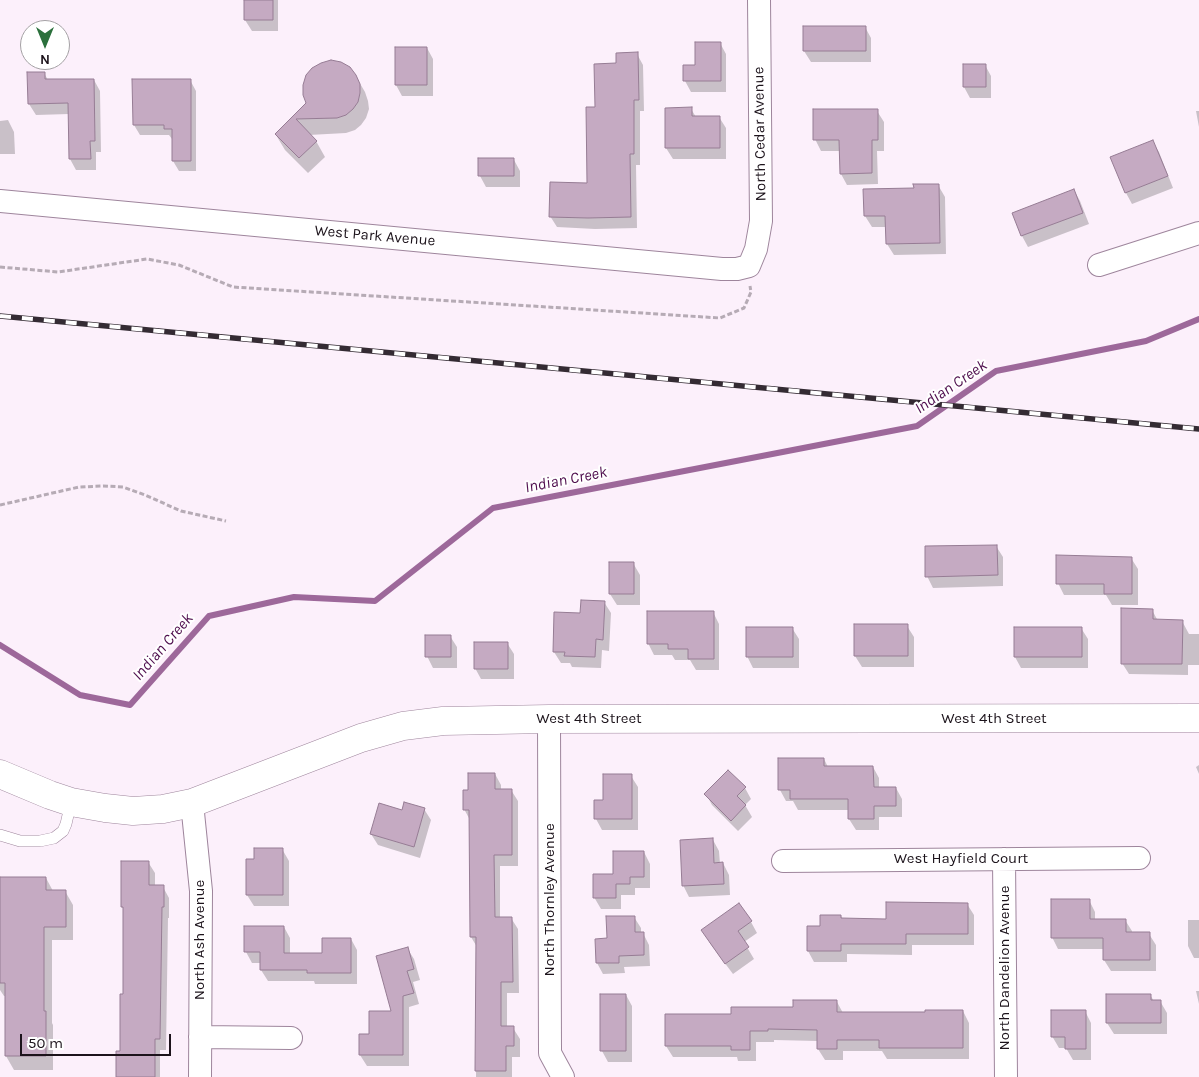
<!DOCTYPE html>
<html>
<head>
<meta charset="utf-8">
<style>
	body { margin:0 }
	#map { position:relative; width:1199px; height:1077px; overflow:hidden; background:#fcf0fb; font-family:Karla,sans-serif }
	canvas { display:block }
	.north { position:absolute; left:20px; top:20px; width:50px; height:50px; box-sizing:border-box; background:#fff; border:1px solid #a4a1a4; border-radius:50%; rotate:180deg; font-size:14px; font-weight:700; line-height:20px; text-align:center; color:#1c131b }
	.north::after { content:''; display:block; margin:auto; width:18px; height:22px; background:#2b703c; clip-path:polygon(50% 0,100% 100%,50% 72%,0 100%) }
	.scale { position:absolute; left:20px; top:1034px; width:151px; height:22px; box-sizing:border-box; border:2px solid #1c131b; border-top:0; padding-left:6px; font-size:15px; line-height:18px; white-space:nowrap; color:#1c131b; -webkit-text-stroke:4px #fff; paint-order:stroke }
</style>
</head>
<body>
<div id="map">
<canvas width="1199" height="1077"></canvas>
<div class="north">N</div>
<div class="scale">50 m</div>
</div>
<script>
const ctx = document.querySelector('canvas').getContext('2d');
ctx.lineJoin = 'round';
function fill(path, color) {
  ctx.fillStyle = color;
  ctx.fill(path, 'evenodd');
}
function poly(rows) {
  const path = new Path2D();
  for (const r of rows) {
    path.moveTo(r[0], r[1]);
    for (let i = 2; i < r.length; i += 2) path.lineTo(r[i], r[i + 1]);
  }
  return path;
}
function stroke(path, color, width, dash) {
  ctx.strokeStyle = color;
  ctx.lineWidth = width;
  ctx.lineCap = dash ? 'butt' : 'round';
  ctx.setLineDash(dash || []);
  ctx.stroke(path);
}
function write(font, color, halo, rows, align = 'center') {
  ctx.font = font + ' Karla,sans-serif';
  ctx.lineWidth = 4;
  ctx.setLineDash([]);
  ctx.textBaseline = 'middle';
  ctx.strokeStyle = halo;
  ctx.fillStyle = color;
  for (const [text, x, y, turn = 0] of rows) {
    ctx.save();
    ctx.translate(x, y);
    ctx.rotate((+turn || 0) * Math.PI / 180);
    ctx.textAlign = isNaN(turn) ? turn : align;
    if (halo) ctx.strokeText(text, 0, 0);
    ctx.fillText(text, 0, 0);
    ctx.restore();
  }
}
const shadow = poly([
	[245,0,278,0,278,31,252,31,245,20],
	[804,27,865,27,871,38,871,62,811,62,804,51],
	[720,43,726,54,726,92,691,92,685,81,696,66],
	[427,48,433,59,433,96,402,96,396,85],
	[637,54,643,65,644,111,640,111,640,165,636,165,637,228,595,229,557,227,550,216,588,184,596,108,617,64],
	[985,65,991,76,991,98,970,98,964,87],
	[44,73,48,80,94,80,100,91,101,152,96,152,96,170,76,170,70,159,69,114,36,115,29,104],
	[355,75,365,92,368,101,369,109,366,118,361,125,355,130,346,133,309,135,316,141,325,157,308,173,285,150,276,135,308,104],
	[190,80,196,91,196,171,179,171,173,161,173,139,172,139,169,135,140,135,134,125],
	[691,109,696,117,719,117,726,128,726,159,673,159,666,148],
	[877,111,884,122,884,151,877,151,878,184,847,185,841,174,840,151,821,151,815,139],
	[1196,111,1199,111,1199,127],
	[8,120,14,132,15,154,0,154,0,121],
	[1152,141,1159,152,1173,188,1132,204,1126,193,1112,158],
	[514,160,520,171,520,187,486,187,480,176],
	[938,185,945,197,946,254,894,255,887,244,887,227,872,227,865,216,915,189],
	[1074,190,1080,201,1089,224,1028,247,1022,236,1013,214],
	[996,546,1003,557,1003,586,933,588,927,576],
	[1131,558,1138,569,1138,605,1112,605,1106,595,1064,595,1058,583],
	[633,563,640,575,640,605,617,605,610,594],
	[604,602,611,613,609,651,602,650,601,668,572,667,570,663,561,663,554,652,581,614],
	[1152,610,1158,621,1182,621,1189,634,1199,634,1199,665,1188,665,1188,675,1129,674,1122,663],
	[713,612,719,624,719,670,696,670,690,660,675,660,672,655,654,655,648,643],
	[907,626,914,637,914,667,862,667,855,656],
	[792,628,799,639,799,668,753,668,747,656],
	[1015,628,1081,628,1088,639,1088,668,1021,668,1015,657],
	[450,636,457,647,457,668,433,668,427,656],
	[507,643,514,654,514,679,481,679,475,668],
	[824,759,828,767,873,767,879,778,879,788,896,788,902,799,902,817,879,817,879,830,856,830,849,819,849,810,798,810,793,801,786,801,780,790],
	[1199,765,1199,774,1196,767],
	[495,774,501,785,501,790,511,790,518,801,518,866,500,866,500,918,511,918,518,929,519,993,507,993,507,1028,513,1028,520,1039,520,1057,512,1057,512,1077,476,1077,477,947,471,937,470,820,464,809,469,791],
	[631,776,638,787,638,830,602,830,596,819,605,801],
	[745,788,751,799,745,805,752,817,738,831,712,805,706,794],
	[424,809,431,820,420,858,378,845,371,834,402,811],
	[713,840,719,851,720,864,723,863,729,875,730,895,689,897,683,885],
	[282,849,289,861,289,906,254,906,247,895,255,860],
	[644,852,650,864,650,888,635,888,635,895,621,895,621,909,601,909,594,897,614,876],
	[122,862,148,862,155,873,155,887,163,887,169,898,169,918,168,918,166,1050,160,1050,160,1077,117,1077,122,1052,124,995,124,910,122,907],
	[0,878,46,878,53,891,65,891,73,905,73,940,52,940,52,1023,53,1025,53,1070,14,1070,6,1056,6,996,4,996,0,990],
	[1089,900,1095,912,1095,920,1125,920,1132,931,1132,934,1149,934,1156,945,1156,971,1111,971,1104,960,1104,949,1058,949,1052,937],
	[967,904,974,915,974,945,912,945,912,955,847,954,847,962,814,962,808,951,822,928,841,916,843,920,887,921],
	[634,917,641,928,641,933,643,933,649,945,650,966,624,967,625,973,603,974,597,963,608,940],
	[1188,920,1199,920,1199,958,1194,958,1188,946],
	[751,922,757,933,744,942,754,959,733,974,709,942],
	[246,927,284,927,290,938,290,954,323,954,351,939,357,950,357,984,315,984,314,981,268,981,261,970,261,963,252,963,246,952],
	[407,948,414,959,420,980,413,982,419,1004,409,1007,409,1066,367,1066,360,1055,370,1035,393,1012],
	[1196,991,1199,991,1199,1004],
	[626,995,632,1006,632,1062,608,1062,602,1051],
	[1150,995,1154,1001,1160,1001,1167,1013,1167,1034,1114,1034,1107,1023],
	[837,1002,843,1013,926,1013,963,1011,969,1023,969,1059,887,1059,882,1051,843,1051,843,1060,825,1060,818,1049,818,1041,774,1040,774,1042,756,1042,756,1061,738,1061,737,1057,673,1057,666,1046,666,1015,732,1015,794,1008],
	[1085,1011,1091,1023,1091,1060,1073,1060,1066,1048,1059,1048,1052,1036]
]);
const stream = poly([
	[0,645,80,695,130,705,209,616,294,597,375,601,493,508,917,426,996,371,1146,341,1199,319]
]);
const building = poly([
	[244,0,273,0,273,20,244,20,244,0],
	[803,26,866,26,866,51,803,51,803,26],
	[695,42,721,42,721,81,683,81,683,65,695,65,695,42],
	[395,47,427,47,427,85,395,85,395,47],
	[638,52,639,100,634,100,634,154,630,154,631,217,588,218,549,217,550,182,587,183,586,107,595,107,594,64,616,63,616,53,638,52],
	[331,60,341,62,350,67,356,75,360,84,360,93,358,102,353,109,346,115,337,118,296,119,317,141,299,158,275,134,306,103,303,95,303,85,306,75,312,68,321,63,331,60],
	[963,64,986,64,986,87,963,87,963,64],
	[27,72,45,72,45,79,94,79,95,141,90,141,91,159,69,159,68,103,28,104,27,72],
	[132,79,191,79,191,161,172,161,172,129,164,129,164,125,133,125,132,79],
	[692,107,692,116,720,116,720,148,665,148,665,108,692,107],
	[813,109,878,109,878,140,872,140,872,173,840,174,839,140,813,140,813,109],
	[1153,140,1168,176,1125,193,1110,157,1153,140],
	[478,158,514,158,514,176,478,176,478,158],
	[913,184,939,184,940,243,886,244,885,216,864,216,863,189,914,188,913,184],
	[1074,189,1083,213,1021,236,1012,213,1074,189],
	[997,545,998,575,925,577,925,546,997,545],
	[1056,555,1132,557,1132,594,1104,594,1104,584,1056,584,1056,555],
	[609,562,634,562,634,594,609,594,609,562],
	[581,600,605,601,603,640,596,639,595,657,564,656,565,652,553,652,554,612,580,613,581,600],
	[1121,608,1153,609,1153,619,1183,620,1182,664,1121,664,1121,608],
	[647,611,714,611,714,659,688,659,688,649,668,649,668,644,647,644,647,611],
	[854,624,908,624,908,656,854,656,854,624],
	[746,627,793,627,793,657,746,657,746,627],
	[1014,627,1082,627,1082,657,1014,657,1014,627],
	[425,635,451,635,451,657,425,657,425,635],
	[474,642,508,642,508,669,474,669,474,642],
	[778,758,824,758,824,766,873,766,874,787,896,787,896,806,874,806,874,819,848,819,848,799,790,799,790,790,778,790,778,758],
	[728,770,746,787,737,796,746,805,731,821,704,794,728,770],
	[468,773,495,773,495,789,512,789,512,855,494,855,495,917,512,917,513,982,501,982,501,1026,514,1026,514,1046,506,1046,506,1071,475,1071,476,937,470,937,469,810,463,810,463,790,468,790,468,773],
	[603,774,632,774,632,819,594,819,594,800,603,800,603,774],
	[404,802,425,808,414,847,370,834,379,803,402,810,404,802],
	[713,838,714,863,723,862,724,884,682,886,680,840,713,838],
	[254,848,283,848,283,895,246,895,246,859,254,859,254,848],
	[613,851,644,851,644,877,630,877,630,884,616,884,616,898,593,898,593,874,613,874,613,851],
	[121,861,149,861,149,885,164,885,164,907,162,907,160,1039,155,1039,155,1077,116,1077,116,1051,120,1051,120,994,123,994,123,907,121,907,121,861],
	[0,877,46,877,46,890,66,890,66,927,44,927,44,1011,46,1011,46,1056,5,1056,5,983,0,983,0,877],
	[1051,899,1090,899,1090,919,1126,919,1126,932,1150,932,1150,960,1103,960,1103,938,1051,938,1051,899],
	[886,902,968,903,968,934,906,934,906,944,841,944,841,951,807,951,807,926,820,926,820,915,841,915,841,918,886,919,886,902],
	[739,903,752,921,738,931,749,947,725,964,701,930,739,903],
	[606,916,635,916,635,932,644,932,644,955,619,956,619,963,596,963,595,939,607,938,606,916],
	[244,926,284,926,284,953,322,953,322,938,351,938,351,973,307,973,307,970,260,970,260,952,244,952,244,926],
	[408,947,414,969,407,971,414,993,403,996,403,1055,359,1055,359,1034,369,1034,369,1011,391,1011,376,956,408,947],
	[600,994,626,994,626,1051,600,1051,600,994],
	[1106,994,1151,994,1151,1000,1161,1000,1161,1023,1106,1023,1106,994],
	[793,1000,837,1000,837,1012,925,1012,925,1010,963,1010,963,1048,879,1048,879,1040,837,1040,837,1049,817,1049,817,1030,768,1029,768,1031,750,1031,750,1050,731,1050,731,1046,665,1046,665,1014,731,1014,731,1007,793,1007,793,1000],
	[1051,1010,1086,1010,1086,1049,1065,1049,1065,1037,1051,1037,1051,1010]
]);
const path = poly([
	[0,267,58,272,147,259,179,265,233,287,720,318,744,308,751,292,750,286],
	[0,505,79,487,103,486,123,487,145,495,181,511,226,521]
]);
const lane = poly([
	[0,835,20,841,40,841,54,838,63,831,66,824,71,802]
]);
const street = poly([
	[0,201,722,269,737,269,749,266,756,249,761,221,759,0],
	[1099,265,1199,233],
	[549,719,550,1053,563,1077],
	[192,803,201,891,200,1077],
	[1004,859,1006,1077],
	[783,861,1139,858],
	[200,1037,291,1038]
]);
const secondary = poly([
	[0,774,50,795,71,802,105,808,133,811,163,809,192,803,361,738,403,726,443,721,549,719,1199,718]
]);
const rail = poly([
	[0,316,1199,429]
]);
const streetNames = [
	["North Cedar Avenue",760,134,-91],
	["West Park Avenue",375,236,5],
	["West 4th Street",589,719],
	["West 4th Street",994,719],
	["West Hayfield Court",961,859],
	["North Thornley Avenue",550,900,-90],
	["North Ash Avenue",200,940,-90],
	["North Dandelion Avenue",1005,968,-90]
];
const waterNames = [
	["Indian Creek",951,387,-34],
	["Indian Creek",566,480,-11],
	["Indian Creek",163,647,-49]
];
fill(shadow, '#0003');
stroke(stream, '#9d689a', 6);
fill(building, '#c5aac2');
stroke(building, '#967c94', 1);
stroke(lane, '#9e859c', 12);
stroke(street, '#9e859c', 24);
stroke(secondary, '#9e859c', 29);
stroke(path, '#b6abb5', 3, [5, 2.5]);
stroke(lane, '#fff', 11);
stroke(street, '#fff', 22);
stroke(secondary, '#fff', 28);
stroke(rail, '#342b33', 5.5);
stroke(rail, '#fff', 4, [11]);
write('15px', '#1c131b', '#fff', streetNames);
write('italic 16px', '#4f0e4e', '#fff', waterNames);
</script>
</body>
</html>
